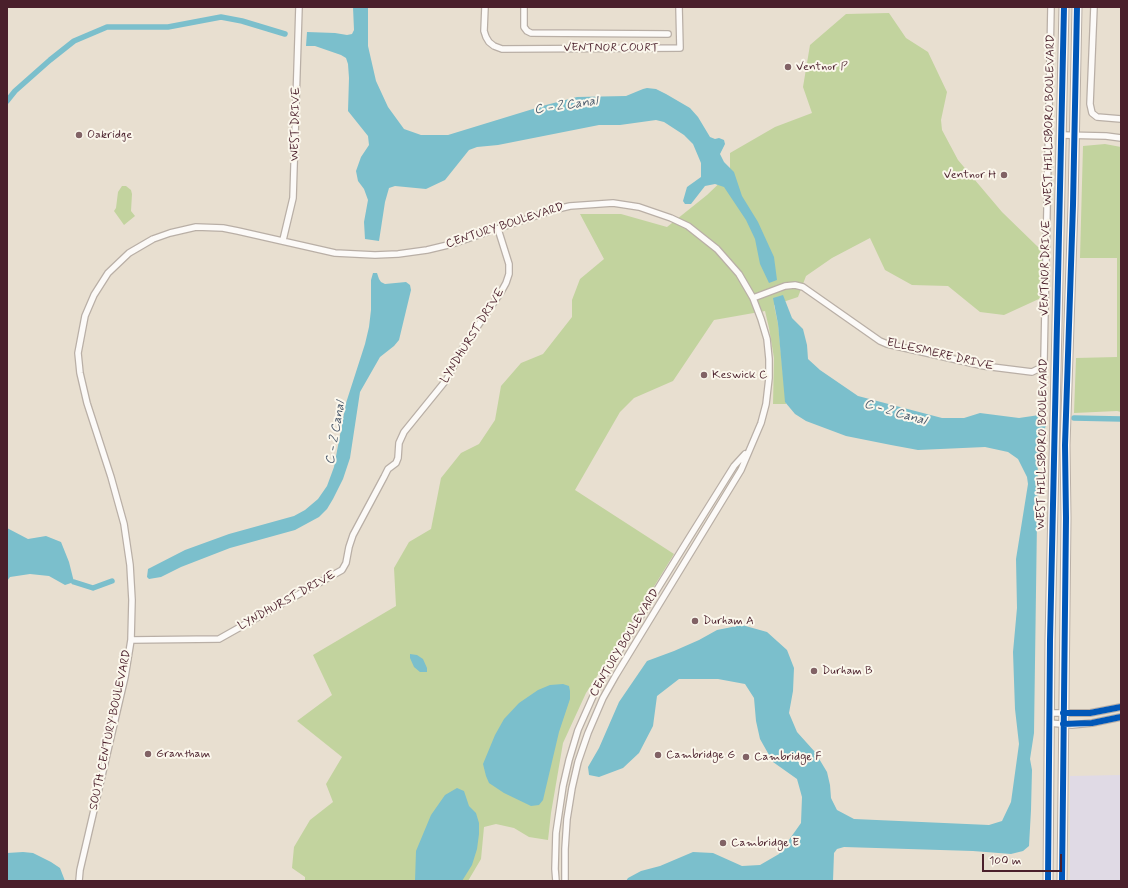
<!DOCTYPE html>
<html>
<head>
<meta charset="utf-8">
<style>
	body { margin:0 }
	#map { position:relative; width:1128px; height:888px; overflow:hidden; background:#e8dfd0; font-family:Mynerve,sans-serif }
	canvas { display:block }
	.frame { position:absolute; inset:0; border:8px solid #4a1f2b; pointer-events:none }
	.scale { position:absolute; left:982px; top:854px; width:80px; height:18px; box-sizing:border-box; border:2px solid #4a1f2b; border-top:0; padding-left:5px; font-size:12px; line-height:14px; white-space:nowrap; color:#4a1f2b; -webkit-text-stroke:3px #fbf7ec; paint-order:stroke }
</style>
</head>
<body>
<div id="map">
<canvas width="1128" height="888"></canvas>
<div class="frame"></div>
<div class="scale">100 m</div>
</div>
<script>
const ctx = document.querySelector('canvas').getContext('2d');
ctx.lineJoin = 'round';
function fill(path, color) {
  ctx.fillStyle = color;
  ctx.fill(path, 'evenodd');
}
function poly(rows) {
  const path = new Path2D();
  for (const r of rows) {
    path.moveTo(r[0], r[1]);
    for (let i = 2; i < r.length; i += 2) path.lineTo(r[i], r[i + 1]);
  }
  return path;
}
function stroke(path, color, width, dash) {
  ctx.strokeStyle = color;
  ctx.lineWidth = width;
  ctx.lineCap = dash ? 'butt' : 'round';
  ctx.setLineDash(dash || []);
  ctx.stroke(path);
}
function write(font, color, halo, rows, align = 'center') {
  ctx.font = font + ' Mynerve,sans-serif';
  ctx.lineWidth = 4;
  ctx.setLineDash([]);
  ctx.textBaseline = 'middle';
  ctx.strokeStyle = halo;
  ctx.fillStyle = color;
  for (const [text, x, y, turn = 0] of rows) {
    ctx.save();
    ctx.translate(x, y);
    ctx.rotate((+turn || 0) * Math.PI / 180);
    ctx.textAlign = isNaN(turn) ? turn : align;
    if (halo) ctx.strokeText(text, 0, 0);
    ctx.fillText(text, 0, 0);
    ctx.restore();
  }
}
const built = poly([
	[1121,775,1121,881,1070,881,1070,776]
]);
const green = poly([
	[889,13,906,38,928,52,947,92,941,120,942,130,958,160,1002,212,1038,247,1042,247,1041,298,1004,315,980,312,948,286,912,285,885,270,870,238,832,258,806,276,798,297,774,305,778,324,786,404,773,404,774,358,769,328,765,311,714,320,673,381,634,398,620,412,575,490,674,554,629,627,586,693,563,743,551,813,548,840,529,837,514,828,496,824,484,827,481,859,468,881,305,881,305,877,292,868,294,847,310,820,333,802,326,784,342,757,297,721,332,695,313,655,396,606,394,568,409,542,431,529,441,478,461,453,479,444,495,420,501,386,521,363,543,354,572,317,572,300,580,279,604,259,580,214,621,214,667,227,707,195,730,173,730,153,775,127,812,113,803,87,810,45,846,14],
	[1105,144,1121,147,1121,412,1117,411,1074,413,1076,358,1117,357,1117,258,1080,258,1083,146],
	[122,186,126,186,131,190,132,194,131,211,135,216,124,225,114,211,116,208,118,192]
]);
const water = poly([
	[353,7,368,7,368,46,376,81,388,107,404,129,421,135,448,135,546,105,577,97,626,96,643,89,647,88,656,89,666,94,690,108,698,117,710,137,715,139,719,138,724,140,725,144,720,154,724,162,734,172,742,196,758,222,774,257,777,280,769,283,760,264,755,239,746,220,724,187,715,184,705,186,691,204,685,204,683,201,687,187,701,177,701,163,693,144,684,135,664,122,656,120,620,125,599,125,498,145,477,147,469,150,445,180,426,189,395,186,389,188,385,202,379,241,365,239,364,222,368,200,364,189,358,181,356,171,361,157,369,145,368,136,348,111,349,78,348,64,346,58,341,55,315,46,306,46,307,32,335,33,347,35,352,34,354,30],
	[373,273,377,273,379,279,381,282,385,284,406,282,410,285,411,290,399,340,394,346,380,357,360,392,350,458,343,479,333,499,327,509,319,517,295,530,230,548,181,567,161,577,149,579,147,577,148,569,185,550,229,534,294,516,305,510,318,499,327,486,334,467,346,403,365,344,369,327,371,310,371,280],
	[783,295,792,318,803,329,807,345,808,359,820,370,858,396,942,418,964,418,980,413,1019,418,1046,414,1046,426,1040,438,1038,449,1034,733,1030,759,1032,770,1031,810,1029,846,1023,851,1011,854,973,851,844,847,837,849,834,853,833,881,626,881,628,878,641,871,660,866,693,852,713,853,742,866,760,865,779,854,801,823,802,797,797,779,773,762,760,739,756,721,754,698,745,684,718,679,679,679,657,696,653,726,639,753,623,768,599,777,589,775,588,767,599,748,619,702,647,661,674,651,699,640,717,630,742,625,767,632,787,650,794,668,793,691,789,713,797,732,815,752,827,772,830,785,831,798,837,810,854,819,989,825,1002,821,1011,802,1019,744,1015,709,1013,652,1017,608,1016,559,1028,484,1027,477,1018,459,1008,452,985,447,918,450,891,445,846,436,806,421,795,414,785,402,778,324,773,298],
	[7,528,28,539,46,536,61,542,69,562,74,582,65,585,49,576,30,574,10,577,7,581],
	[410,654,417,655,423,659,427,668,427,672,420,672,414,667,410,658],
	[563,684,569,686,570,691,570,699,559,732,543,800,539,805,531,806,504,793,489,783,486,776,483,764,495,735,504,719,519,703,538,690,550,685],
	[457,788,464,791,469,806,476,813,479,823,479,834,477,849,472,865,462,881,415,881,416,851,431,815,445,795],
	[23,852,33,853,51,862,60,868,65,881,7,881,7,853]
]);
const canal = poly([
	[7,101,15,91,50,60,74,41,107,27,168,27,221,17,242,21,285,34],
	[1074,418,1121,419],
	[74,582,93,588,112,581]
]);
const minor = poly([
	[485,7,484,31,486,37,489,42,494,46,502,49,680,48,679,7],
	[524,7,524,27,527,31,531,33,668,34],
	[1094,7,1090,104,1092,113,1097,117,1121,119],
	[1061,135,1106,136,1121,138],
	[283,240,293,198,299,7],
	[753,298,785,286,795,285,803,287,880,341,887,344,984,366,1032,372,1040,368,1044,360,1051,7],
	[131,640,219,639,342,570,346,563,349,547,353,535,384,477,388,469,396,463,398,458,399,443,404,432,447,379,464,346,501,292,506,283,509,274,509,264,498,229],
	[1049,713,1090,713,1121,707],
	[1049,723,1072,725,1092,723,1121,717],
	[79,881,80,870,125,677,131,640,132,600,130,565,124,524,111,477,87,403,80,373,78,353,85,316,94,295,108,273,129,253,153,239,170,233,196,227,223,228,238,231,335,253,375,255,398,254,427,250,452,244,553,210,570,206,613,203,639,207,671,218,688,226,717,249,739,274,753,298,761,319,767,339,769,359,769,378,766,404,761,423,741,470,616,675,603,698,588,733,578,762,572,788,567,819,565,849,565,881],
	[556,881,555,869,556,833,563,786,569,760,578,730,594,694,608,669,689,538,734,466,745,454]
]);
const primary = poly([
	[1048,881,1050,640,1064,7],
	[1062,881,1066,518,1065,445,1073,205,1077,7]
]);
const cycleway = poly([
	[1063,713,1090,713,1121,707],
	[1063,724,1092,723,1121,717],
	[1048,881,1050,640,1064,7],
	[1062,881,1066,518,1065,445,1073,205,1077,7]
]);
const markers = [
	[788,67,4,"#816265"],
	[79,135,4,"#816265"],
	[1004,175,4,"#816265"],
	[704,375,4,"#816265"],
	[695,621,4,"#816265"],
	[814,671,4,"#816265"],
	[148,754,4,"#816265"],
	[658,755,4,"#816265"],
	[746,757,4,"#816265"],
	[723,843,4,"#816265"]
];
const streetNames = [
	["VENTNOR COURT",611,48],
	["WEST HILLSBORO BOULEVARD",1050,120,-89],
	["WEST DRIVE",296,124,-89],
	["CENTURY BOULEVARD",505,226,-18],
	["VENTNOR DRIVE",1046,268,-89],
	["LYNDHURST DRIVE",473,336,-58],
	["ELLESMERE DRIVE",940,355,13],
	["WEST HILLSBORO BOULEVARD",1043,444,-89],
	["LYNDHURST DRIVE",287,601,-29],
	["CENTURY BOULEVARD",625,643,-59],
	["SOUTH CENTURY BOULEVARD",111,730,-78]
];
const poiNames = [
	["Ventnor P",796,67],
	["Oakridge",87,135],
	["Ventnor H",996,175,"right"],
	["Keswick C",712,375],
	["Durham A",703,621],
	["Durham B",822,671],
	["Grantham",156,754],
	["Cambridge G",666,755],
	["Cambridge F",754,757],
	["Cambridge E",731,843]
];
const waterNames = [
	["C - 2 Canal",566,106,-8],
	["C - 2 Canal",895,413,16],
	["C - 2 Canal",336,433,-80]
];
fill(built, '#e0dae5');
fill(green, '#c2d39e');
fill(water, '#7bbfcc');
stroke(canal, '#7bbfcc', 5.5);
stroke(minor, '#b9afa6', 8);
stroke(primary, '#b9afa6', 11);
stroke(minor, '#fcfaf8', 5.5);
stroke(primary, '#fcfaf8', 9);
stroke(cycleway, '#0057b8', 6);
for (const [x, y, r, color] of markers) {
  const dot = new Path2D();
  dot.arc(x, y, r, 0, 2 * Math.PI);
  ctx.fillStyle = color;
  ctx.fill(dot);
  stroke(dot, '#fbf7ec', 1.5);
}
write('12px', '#4a1f2b', '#fbf7ec', streetNames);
write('12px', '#4a1f2b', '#fbf7ec', poiNames, 'left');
write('italic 13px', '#4b596b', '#fbf7ec', waterNames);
</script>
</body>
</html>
